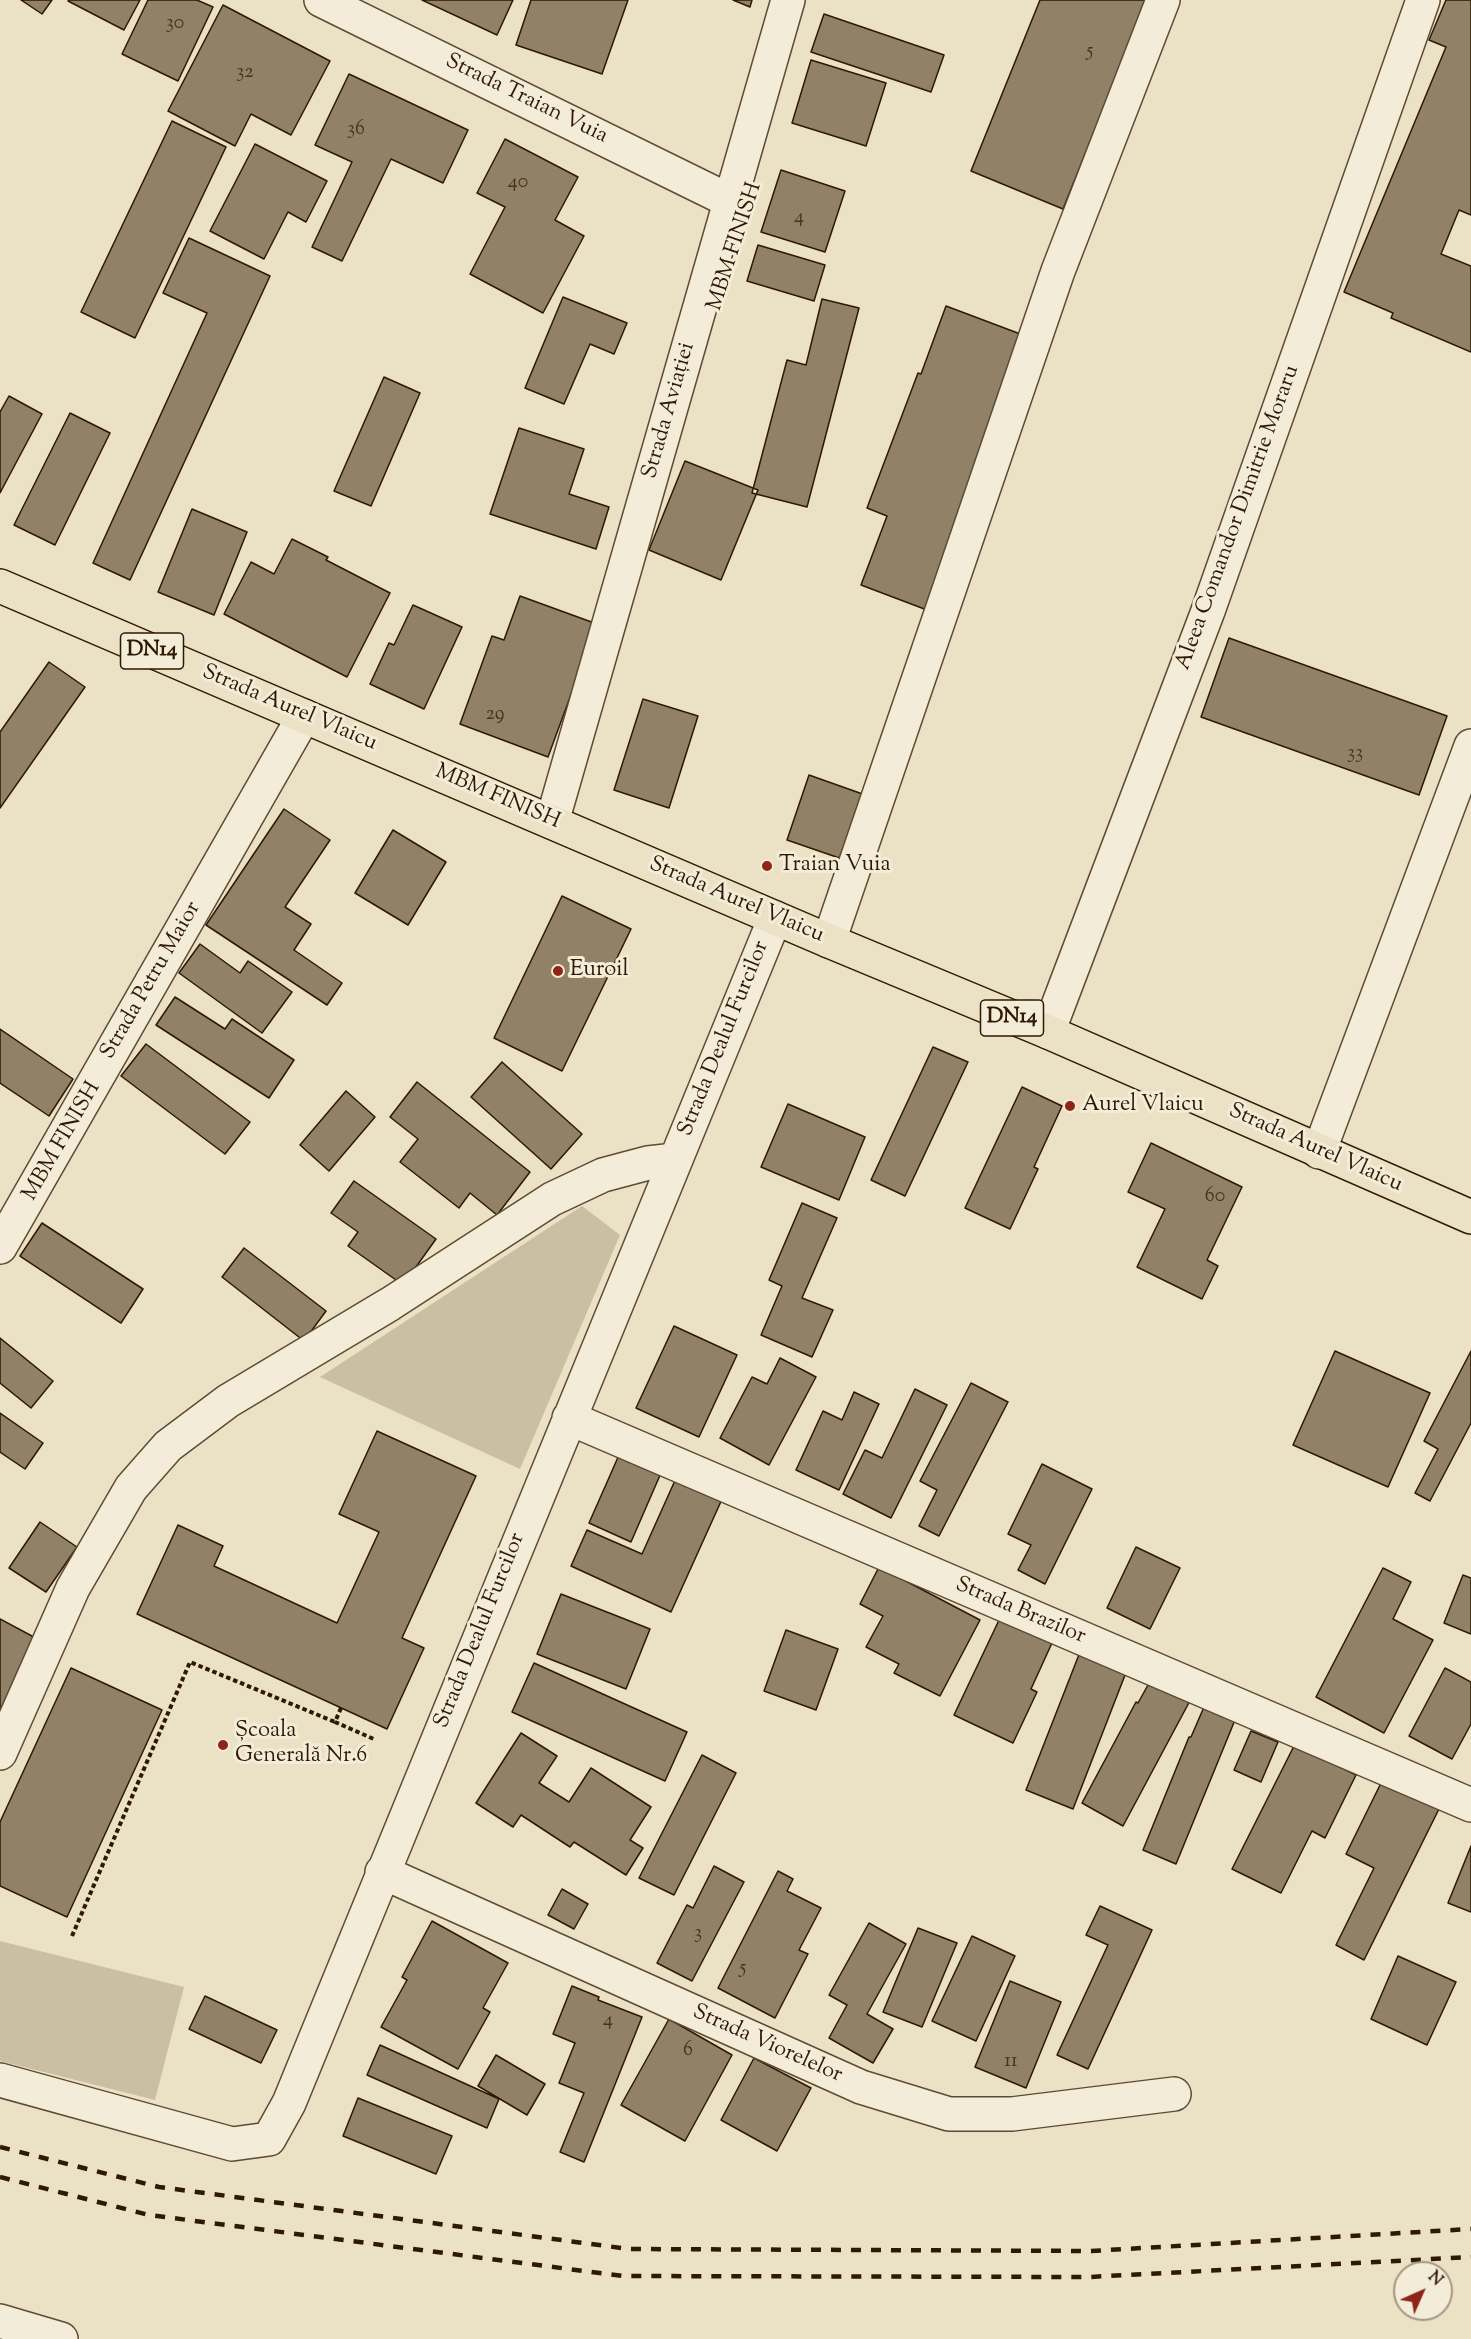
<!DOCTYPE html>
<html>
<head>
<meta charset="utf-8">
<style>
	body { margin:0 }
	#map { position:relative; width:1471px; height:2339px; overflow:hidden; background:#ebe1c4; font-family:"Sorts Mill Goudy",serif }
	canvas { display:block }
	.north { position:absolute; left:1393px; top:2261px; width:60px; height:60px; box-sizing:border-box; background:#f2ecd9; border:2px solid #a49882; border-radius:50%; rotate:45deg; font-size:16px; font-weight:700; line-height:24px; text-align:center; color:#2f1900 }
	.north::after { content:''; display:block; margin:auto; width:21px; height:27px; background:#8f2418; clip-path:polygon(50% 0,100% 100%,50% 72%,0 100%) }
</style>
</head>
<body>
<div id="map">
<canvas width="1471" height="2339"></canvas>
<div class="north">N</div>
</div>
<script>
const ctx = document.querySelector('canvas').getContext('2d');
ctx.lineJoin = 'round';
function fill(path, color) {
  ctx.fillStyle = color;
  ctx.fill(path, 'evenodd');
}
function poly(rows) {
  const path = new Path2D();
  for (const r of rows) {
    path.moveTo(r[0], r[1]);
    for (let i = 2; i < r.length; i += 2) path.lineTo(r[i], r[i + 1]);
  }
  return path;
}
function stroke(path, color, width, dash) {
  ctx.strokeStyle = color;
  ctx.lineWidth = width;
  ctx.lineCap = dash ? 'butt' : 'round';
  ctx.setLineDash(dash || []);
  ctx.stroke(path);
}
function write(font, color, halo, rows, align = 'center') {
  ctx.font = font + ' "Sorts Mill Goudy",serif';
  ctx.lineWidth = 6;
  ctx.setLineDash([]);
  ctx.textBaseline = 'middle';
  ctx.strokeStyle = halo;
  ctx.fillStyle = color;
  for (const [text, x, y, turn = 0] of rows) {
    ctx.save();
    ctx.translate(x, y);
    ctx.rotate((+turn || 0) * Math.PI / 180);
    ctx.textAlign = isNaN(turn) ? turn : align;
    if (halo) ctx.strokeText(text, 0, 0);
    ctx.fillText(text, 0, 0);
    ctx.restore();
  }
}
const green = poly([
	[582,1206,620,1235,520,1469,320,1377],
	[0,1941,184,1987,155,2100,0,2061]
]);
const building = poly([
	[21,0,52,0,42,14,21,0],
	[69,0,140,0,124,30,68,1,69,0],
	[148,0,197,0,213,7,178,81,122,54,148,0],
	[422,0,513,0,497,35,422,0],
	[531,0,628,0,602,74,516,45,531,0],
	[733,0,752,0,750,7,733,0],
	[1040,0,1147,0,1063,209,971,171,1040,0],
	[1446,0,1471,0,1471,215,1459,210,1441,254,1471,266,1471,352,1391,318,1393,313,1344,292,1446,47,1429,40,1446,0],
	[223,5,330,61,291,135,251,114,235,146,168,111,223,5],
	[824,14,944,55,931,92,811,52,824,14],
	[811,60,886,83,866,146,792,123,811,60],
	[349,74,468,130,443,183,391,159,342,261,312,247,352,162,315,145,349,74],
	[172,121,226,147,135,338,81,312,172,121],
	[505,139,578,177,555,220,584,236,543,313,470,274,505,207,477,193,505,139],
	[255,144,327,181,306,222,288,212,264,259,210,231,255,144],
	[781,170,845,191,825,252,761,232,781,170],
	[189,238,270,276,130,580,93,563,207,313,163,293,189,238],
	[758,245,825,265,814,301,747,281,758,245],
	[563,297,627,323,614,354,590,344,564,404,525,388,563,297],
	[822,299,859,308,807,507,752,493,787,360,806,365,822,299],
	[946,306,1031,338,927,610,861,585,887,516,867,508,918,373,921,374,946,306],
	[384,377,420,393,371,506,334,491,384,377],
	[9,396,42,414,0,493,0,412,9,396],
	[70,413,110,433,55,545,14,525,70,413],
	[519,428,584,449,569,494,609,507,596,549,490,514,519,428],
	[685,461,758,490,721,580,649,550,685,461],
	[192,509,247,532,214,615,158,592,192,509],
	[292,539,328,557,326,560,390,593,347,677,224,614,251,562,274,574,292,539],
	[520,596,597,624,548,757,460,724,492,636,504,640,520,596],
	[413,605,462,627,424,709,370,684,389,643,394,645,413,605],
	[1229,638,1447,716,1419,795,1201,717,1229,638],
	[49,662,85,687,0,808,0,732,49,662],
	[643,699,698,716,669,808,614,790,643,699],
	[809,775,871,797,848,861,787,840,809,775],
	[284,809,330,840,285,907,311,924,294,950,342,983,327,1005,206,925,284,809],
	[393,830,446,862,408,925,355,893,393,830],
	[562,896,631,929,562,1071,494,1038,562,896],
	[200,944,240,973,248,961,292,992,262,1033,179,973,200,944],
	[175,997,225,1029,232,1019,294,1060,269,1098,156,1025,175,997],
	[0,1029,73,1079,49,1116,0,1083,0,1029],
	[146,1044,250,1122,225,1154,121,1076,146,1044],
	[933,1047,968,1062,905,1196,871,1180,933,1047],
	[502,1062,582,1134,551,1169,471,1097,502,1062],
	[417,1082,530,1172,497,1215,470,1193,459,1208,400,1162,418,1139,390,1117,417,1082],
	[1022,1087,1062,1106,1034,1167,1038,1169,1010,1229,965,1208,1022,1087],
	[346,1091,375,1117,329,1171,300,1145,346,1091],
	[788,1104,865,1137,839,1200,761,1167,788,1104],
	[1151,1143,1242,1187,1207,1260,1218,1266,1202,1299,1137,1267,1165,1209,1128,1192,1151,1143],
	[354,1181,436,1239,403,1285,348,1246,358,1232,331,1213,354,1181],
	[802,1203,837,1218,802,1298,833,1310,812,1357,761,1335,782,1286,769,1280,802,1203],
	[42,1223,143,1289,121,1323,20,1256,42,1223],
	[244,1248,326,1311,304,1341,222,1277,244,1248],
	[674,1326,737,1355,699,1437,636,1408,674,1326],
	[0,1338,53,1381,31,1408,0,1383,0,1338],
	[1335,1351,1430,1393,1388,1487,1293,1445,1335,1351],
	[1471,1351,1471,1423,1430,1501,1415,1493,1438,1449,1424,1441,1471,1351],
	[780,1358,816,1377,769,1465,720,1438,752,1377,767,1384,780,1358],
	[971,1383,1008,1402,939,1536,919,1526,937,1490,920,1481,971,1383],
	[915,1389,947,1405,891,1518,843,1494,865,1450,882,1458,915,1389],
	[854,1392,879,1404,839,1490,796,1470,823,1411,842,1420,854,1392],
	[0,1413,43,1443,25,1469,0,1452,0,1413],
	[377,1431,476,1476,402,1638,424,1648,387,1729,137,1614,178,1525,223,1546,214,1566,337,1623,379,1532,339,1514,377,1431],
	[619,1455,661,1473,631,1542,589,1523,619,1455],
	[1042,1464,1092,1489,1045,1584,1018,1570,1031,1545,1008,1534,1042,1464],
	[677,1476,723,1497,671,1612,571,1566,587,1530,642,1554,677,1476],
	[40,1522,77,1547,46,1592,9,1568,40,1522],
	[1136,1547,1180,1568,1150,1629,1107,1608,1136,1547],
	[879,1567,980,1620,940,1696,894,1673,899,1664,866,1647,883,1616,860,1604,879,1567],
	[1383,1568,1411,1582,1393,1619,1433,1640,1384,1733,1316,1697,1383,1568],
	[1463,1575,1471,1578,1471,1634,1444,1623,1463,1575],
	[561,1594,650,1629,626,1689,537,1654,561,1594],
	[1000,1618,1052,1643,1031,1689,1037,1692,1013,1743,954,1715,1000,1618],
	[0,1619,45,1643,0,1727,0,1619],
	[786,1630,838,1649,816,1710,764,1691,786,1630],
	[1080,1652,1127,1670,1073,1809,1026,1790,1080,1652],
	[534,1663,687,1732,665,1781,512,1712,534,1663],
	[71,1668,162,1710,67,1917,0,1886,0,1822,71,1668],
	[1445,1668,1471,1682,1471,1724,1452,1759,1409,1736,1445,1668],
	[1153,1676,1192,1697,1123,1826,1082,1803,1136,1702,1138,1703,1153,1676],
	[1204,1707,1235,1720,1176,1864,1143,1850,1189,1737,1191,1737,1204,1707],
	[1251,1731,1278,1742,1261,1782,1234,1770,1251,1731],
	[521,1733,557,1756,539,1783,569,1802,591,1768,651,1807,630,1840,643,1848,626,1875,574,1842,570,1847,521,1815,513,1827,476,1803,521,1733],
	[1295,1744,1356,1775,1325,1838,1312,1831,1281,1893,1232,1869,1295,1744],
	[702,1755,736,1773,674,1895,639,1878,702,1755],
	[1382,1781,1439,1809,1364,1960,1336,1945,1374,1868,1346,1854,1382,1781],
	[1471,1846,1471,1912,1448,1903,1471,1846],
	[714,1866,744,1882,692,1981,657,1963,687,1905,693,1908,714,1866],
	[778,1871,793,1879,787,1891,821,1908,799,1950,808,1954,775,2018,718,1988,778,1871],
	[562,1889,588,1904,574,1929,548,1915,562,1889],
	[1100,1906,1152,1930,1088,2069,1057,2055,1108,1945,1086,1935,1100,1906],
	[432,1921,508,1963,483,2008,490,2012,458,2069,381,2027,407,1980,402,1977,432,1921],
	[869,1923,906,1944,867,2014,893,2029,873,2063,829,2038,847,2005,829,1995,869,1923],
	[918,1928,957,1943,922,2027,883,2012,918,1928],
	[972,1936,1015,1956,976,2041,932,2021,972,1936],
	[1398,1956,1456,1982,1427,2045,1371,2019,1398,1956],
	[1010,1981,1061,2002,1026,2088,975,2067,1010,1981],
	[572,1986,599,1997,598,2000,642,2017,584,2162,560,2152,584,2093,559,2083,575,2043,553,2034,572,1986],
	[205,1996,277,2030,261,2063,189,2029,205,1996],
	[669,2019,732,2055,685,2141,621,2105,669,2019],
	[380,2045,499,2099,487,2128,367,2075,380,2045],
	[496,2055,545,2084,527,2115,478,2086,496,2055],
	[754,2058,811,2088,777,2151,721,2120,754,2058],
	[358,2098,452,2136,436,2174,343,2136,358,2098]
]);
const path = poly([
	[341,1708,335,1722,376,1740],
	[72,1936,190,1662,335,1722]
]);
const street = poly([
	[321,0,730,201],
	[552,822,788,0],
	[829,941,1058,271,1163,0],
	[1048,1032,1208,611,1423,0],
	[1319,1152,1471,746],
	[0,1247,304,716],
	[569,1418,1471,1805],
	[0,1753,73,1588,131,1488,168,1446,228,1401,390,1304,552,1199,603,1175,648,1163,675,1160],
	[382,1872,861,2087,949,2114,1012,2114,1174,2094],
	[0,2080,232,2144,269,2139,289,2103,775,918],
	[0,2321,61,2339]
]);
const primary = poly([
	[0,586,829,941,1048,1032,1471,1217]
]);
const rail = poly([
	[0,2147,159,2187,629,2249,1091,2251,1471,2229],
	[0,2177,149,2215,623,2276,1089,2277,1471,2257]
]);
const markers = [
	[767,866,6,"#8f2418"],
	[558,971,6,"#8f2418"],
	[1070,1106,6,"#8f2418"],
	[223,1745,6,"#8f2418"]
];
const numberNames = [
	["30",175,25],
	["5",1090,53],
	["32",245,74],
	["36",356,131],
	["40",518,184],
	["4",799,219],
	["29",495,716],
	["33",1355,755],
	["60",1215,1198],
	["3",698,1935],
	["5",743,1970],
	["4",608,2022],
	["6",688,2052],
	["11",1011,2063]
];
const shields = [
	[152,651,63],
	[1012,1018,63]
];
const shieldNames = [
	["DN14",152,651],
	["DN14",1012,1018]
];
const streetNames = [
	["Strada Traian Vuia",526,100,26],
	["MBM FINISH",736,247,-72],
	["Strada Aviației",670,411,-74],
	["Aleea Comandor Dimitrie Moraru",1239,518,-70],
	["Strada Aurel Vlaicu",289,709,23],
	["MBM FINISH",497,798,23],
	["Strada Aurel Vlaicu",736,901,23],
	["Strada Petru Maior",152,981,-60],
	["Strada Dealul Furcilor",725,1039,-68],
	["MBM FINISH",63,1142,-60],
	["Strada Aurel Vlaicu",1315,1149,24],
	["Strada Brazilor",1020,1612,23],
	["Strada Dealul Furcilor",481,1631,-68],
	["Strada Viorelelor",767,2045,24]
];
const poiNames = [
	["Traian Vuia",779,866],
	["Euroil",570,971],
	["Aurel Vlaicu",1082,1106],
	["Școala",235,1732],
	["Generală Nr.6",235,1757]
];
fill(green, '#cbbfa3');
fill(building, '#918166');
stroke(building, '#2f1900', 1.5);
stroke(street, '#5e4b31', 36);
stroke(primary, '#2f1900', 36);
stroke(path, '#2f1900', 4, [4.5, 3]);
stroke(street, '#f2ecd9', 33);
stroke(primary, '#ebe1c4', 33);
stroke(rail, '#2f1900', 4.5, [10, 10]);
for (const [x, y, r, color] of markers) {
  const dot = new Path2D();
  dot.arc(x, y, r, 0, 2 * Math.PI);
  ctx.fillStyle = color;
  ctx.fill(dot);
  stroke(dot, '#f2ecd9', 2);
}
write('20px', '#48331a', null, numberNames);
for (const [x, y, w] of shields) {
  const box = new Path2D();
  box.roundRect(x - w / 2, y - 18, w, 36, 4.5);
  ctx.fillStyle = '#f2ecd9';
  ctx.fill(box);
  stroke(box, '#2f1900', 1.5);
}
write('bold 21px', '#2f1900', null, shieldNames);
write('22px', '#2f1900', '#f2ecd9', streetNames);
write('22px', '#2f1900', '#f2ecd9', poiNames, 'left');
</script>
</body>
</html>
